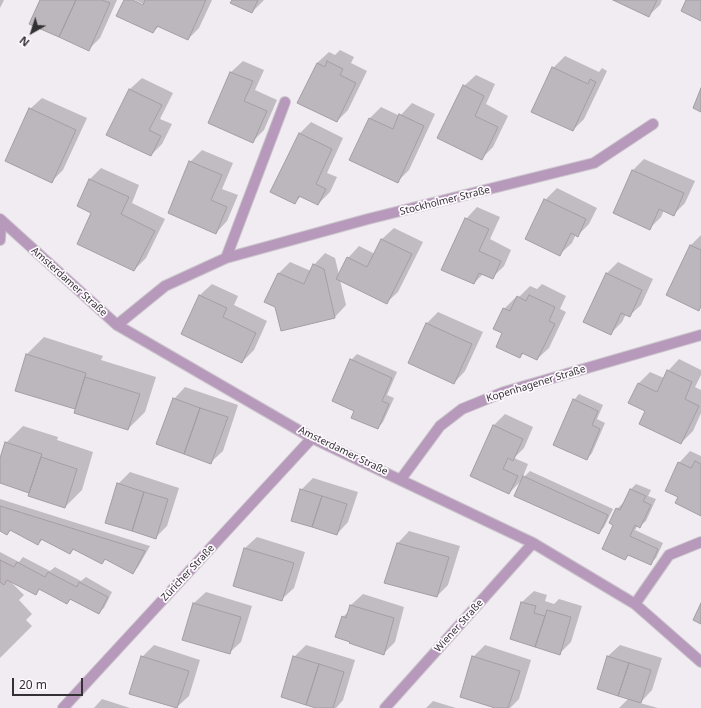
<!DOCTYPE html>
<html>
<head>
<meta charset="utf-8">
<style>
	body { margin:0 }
	#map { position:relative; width:701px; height:708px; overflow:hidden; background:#f1ebf2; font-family:"Noto Sans",sans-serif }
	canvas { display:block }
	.north { position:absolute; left:12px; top:12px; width:40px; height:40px; -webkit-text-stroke:3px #fef9ff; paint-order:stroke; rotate:219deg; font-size:11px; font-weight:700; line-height:16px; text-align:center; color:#333133 }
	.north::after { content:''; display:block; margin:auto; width:14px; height:18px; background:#333133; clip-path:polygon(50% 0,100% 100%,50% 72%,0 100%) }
	.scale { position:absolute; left:12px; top:678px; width:71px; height:18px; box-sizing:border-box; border:2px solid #333133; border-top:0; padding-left:5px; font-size:12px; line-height:14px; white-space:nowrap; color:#333133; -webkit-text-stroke:3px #fef9ff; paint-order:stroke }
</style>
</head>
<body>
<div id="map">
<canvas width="701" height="708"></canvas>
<div class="north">N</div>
<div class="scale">20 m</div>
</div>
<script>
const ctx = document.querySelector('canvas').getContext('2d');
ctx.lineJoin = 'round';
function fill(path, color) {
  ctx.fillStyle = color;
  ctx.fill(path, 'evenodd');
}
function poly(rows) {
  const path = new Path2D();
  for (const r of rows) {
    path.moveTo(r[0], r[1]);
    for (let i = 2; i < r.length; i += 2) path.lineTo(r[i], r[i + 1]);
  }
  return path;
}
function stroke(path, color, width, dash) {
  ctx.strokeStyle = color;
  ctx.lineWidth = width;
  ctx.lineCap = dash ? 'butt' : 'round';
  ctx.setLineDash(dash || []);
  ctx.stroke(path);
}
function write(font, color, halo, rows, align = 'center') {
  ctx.font = font + ' "Noto Sans",sans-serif';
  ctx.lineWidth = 3.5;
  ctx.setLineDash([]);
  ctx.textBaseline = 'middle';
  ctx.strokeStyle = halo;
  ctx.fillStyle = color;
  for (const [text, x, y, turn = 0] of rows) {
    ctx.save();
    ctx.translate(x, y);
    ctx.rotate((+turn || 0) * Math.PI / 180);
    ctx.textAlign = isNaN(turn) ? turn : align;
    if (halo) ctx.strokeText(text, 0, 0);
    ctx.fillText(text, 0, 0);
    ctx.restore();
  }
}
const shadow = poly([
	[0,0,4,0,0,8],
	[41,0,117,0,100,38,88,50],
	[125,0,130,0,147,8,148,6,135,0,212,0,199,28,188,39,159,26,153,32],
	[233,0,264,0,252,12],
	[616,0,662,0,660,5,648,16],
	[340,50,354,57,351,63,367,71,348,110,337,121,317,63,329,52,335,55],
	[565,56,599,72,602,68,607,71,584,119,573,130,553,68],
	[243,61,264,70,255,90,277,100,264,130,252,142,209,123,231,72],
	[476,75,495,84,486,104,508,116,493,147,481,159,464,86],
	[142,78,173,93,160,119,172,124,162,144,151,155,108,134,130,89],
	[42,98,87,118,63,170,51,182,30,109],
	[412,103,435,114,409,170,398,181,369,119,381,107,400,116],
	[311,122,343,138,327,173,337,177,330,192,318,204,301,196,295,203,300,133],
	[202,150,233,163,222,189,238,195,227,221,216,233,190,162],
	[644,159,695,181,685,203,673,215,664,210,661,217,650,228,614,212,633,170],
	[101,168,139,185,132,203,165,219,146,258,134,270,92,212,78,205,90,179],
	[557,188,597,208,589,224,578,235,576,234,572,243,560,254,545,200],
	[477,207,500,217,490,239,511,250,504,266,492,278,483,274,474,283,466,219],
	[394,228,423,242,398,292,386,303,340,280,346,305,335,317,278,274,290,262,311,271,314,265,325,253,335,258,339,275,348,258,359,246,375,254,382,239],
	[701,235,701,307,699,309,668,295,691,245],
	[618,262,653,279,641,305,629,316,626,314,622,322,610,334,606,274],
	[212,284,238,296,234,305,267,321,254,350,242,362,182,334,200,295],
	[542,284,566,296,560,309,566,312,549,348,537,359,524,353,520,357,504,333,504,309,516,297,518,298,530,286,537,289],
	[438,312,483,332,465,371,454,383,409,362,427,323],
	[44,337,103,356,101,360,156,377,145,412,128,429,76,409,16,390,27,354],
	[357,354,397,372,387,395,394,398,383,422,378,428,355,410,351,360],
	[679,359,701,370,701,375,695,387,701,390,701,413,693,431,681,443,647,411,630,403,639,383,650,372,664,378,668,371],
	[185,387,238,405,223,451,211,462,174,399],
	[579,394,603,405,597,419,605,423,592,453,587,459,574,400],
	[505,414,533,427,524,448,514,458,528,464,522,479,530,471,613,509,604,527,599,533,523,479,509,493,471,475,493,426],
	[23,426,58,437,57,440,93,452,82,490,65,507,31,492,0,482,0,461,6,443],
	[690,451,701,456,701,514,679,463],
	[130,472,179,488,167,526,156,537,118,484],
	[313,478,358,492,348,522,337,534,301,490],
	[636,484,651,490,648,496,656,499,646,521,640,526,638,525,635,530,663,543,656,558,650,564,629,554,625,559,615,524,617,509,623,503,624,504,631,489],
	[0,499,150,546,138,567,133,573,106,558,101,563,74,549,70,553,43,539,38,544,12,529,7,534,0,530],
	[409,531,460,546,448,585,437,596,385,582,398,543],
	[257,537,305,552,294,588,282,599,245,548],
	[0,552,19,562,23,557,50,571,55,567,81,581,86,577,112,592,104,608,98,613,71,599,67,603,40,589,36,594,9,580,24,595,19,600,32,614,26,620,32,626,0,658],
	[534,591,547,595,545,601,554,604,559,599,582,606,571,642,559,654,511,638,522,602],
	[206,592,252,606,241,642,229,653,183,639,194,603],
	[363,594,404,607,395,642,384,653,343,617,350,610,351,605],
	[154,645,200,660,189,696,177,707,142,657],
	[306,645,355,660,343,700,336,708,319,708,294,657],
	[485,645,531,660,519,699,510,708,498,708,473,657],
	[620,645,662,658,652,690,640,703,658,708,619,708,629,698,608,656],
	[102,699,130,708,94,708],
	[433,701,456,708,426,708]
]);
const building = poly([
	[40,0,76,0,59,37,29,24,40,0],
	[76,0,102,0,110,3,89,51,59,37,76,0],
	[124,0,133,0,143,5,145,0,206,0,188,40,157,26,153,33,116,16,124,0],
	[232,0,258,0,252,13,230,3,232,0],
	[613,0,657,0,649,17,613,0],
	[686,0,701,0,701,21,681,11,686,0],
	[327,61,343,69,340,75,356,83,337,122,297,103,317,63,325,67,327,61],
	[552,67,588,84,590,79,596,82,573,131,531,112,552,67],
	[230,72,253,81,244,101,267,111,253,143,208,123,230,72],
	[463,85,484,96,475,116,498,127,482,160,437,138,463,85],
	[701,88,701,112,693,108,701,88],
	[129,89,162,105,149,130,161,136,151,156,106,135,129,89],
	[29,108,76,130,52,183,5,161,29,108],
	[399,114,424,126,398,183,349,160,369,118,393,129,399,114],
	[299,133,332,149,316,184,326,189,318,205,299,196,295,204,270,192,299,133],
	[189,161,222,175,211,200,227,207,216,234,168,213,189,161],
	[632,170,684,193,674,216,659,209,650,230,613,213,632,170],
	[89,179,129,197,121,214,155,231,134,271,77,244,91,213,77,206,89,179],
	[544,199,586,219,578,237,571,233,560,256,525,239,544,199],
	[465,218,489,229,479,251,501,261,493,279,479,273,474,284,441,270,465,218],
	[381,239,412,254,387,304,336,279,347,257,367,267,381,239],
	[690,245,701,250,701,306,699,311,666,295,690,245],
	[313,264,324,269,335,318,281,331,275,307,264,302,278,273,304,284,313,264],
	[606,273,642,290,630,317,621,313,611,335,583,322,606,273],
	[199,295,227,308,223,317,256,333,242,363,181,334,199,295],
	[529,295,555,307,549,321,555,324,537,360,522,353,520,358,496,347,502,333,493,329,503,308,510,311,517,296,526,301,529,295],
	[426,323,472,344,454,384,408,363,426,323],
	[26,354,86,373,75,409,15,391,26,354],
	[350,359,392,378,382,401,389,404,378,429,351,418,354,411,332,401,350,359],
	[667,370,692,382,685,399,699,406,681,444,639,424,645,411,628,403,638,383,657,392,667,370],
	[85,377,140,394,128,430,74,413,85,377],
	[173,398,200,408,184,454,156,444,173,398],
	[573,399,598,411,592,425,600,429,587,460,553,445,573,399],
	[200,408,228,417,211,464,184,454,200,408],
	[493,425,523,439,513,461,508,458,503,469,518,476,509,494,470,476,493,425],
	[5,442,42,454,29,493,0,483,0,458,5,442],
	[41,457,77,469,65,508,28,496,41,457],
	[695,461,701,464,701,516,675,503,678,497,665,491,678,462,691,468,695,461],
	[523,476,608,515,599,534,514,496,523,476],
	[117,483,144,492,132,531,105,523,117,483],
	[300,489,322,496,312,527,291,521,300,489],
	[630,489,646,496,643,501,651,505,640,528,635,525,630,536,658,549,651,565,628,555,625,560,602,549,613,525,609,523,616,508,620,510,630,489],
	[144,492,168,499,156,539,132,531,144,492],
	[322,496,347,504,337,535,312,527,322,496],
	[0,506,145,551,133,574,105,559,102,564,73,549,70,554,41,539,38,545,10,530,7,535,0,531,0,506],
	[397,543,449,557,437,597,384,583,397,543],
	[244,548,294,563,282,601,233,586,244,548],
	[0,560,14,567,17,562,45,577,48,572,77,587,79,582,108,597,99,614,70,599,67,604,39,589,36,595,7,580,4,585,0,582,0,560],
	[521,602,536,606,534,613,545,616,535,647,510,639,521,602],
	[193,603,241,617,230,654,182,640,193,603],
	[701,603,701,624,693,620,701,603],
	[350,605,394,618,384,655,349,643,350,642,335,637,342,616,346,618,350,605],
	[547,610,571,617,560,655,535,647,547,610],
	[141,656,189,671,177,708,129,694,141,656],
	[293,656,319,664,306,705,281,697,293,656],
	[472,656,520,671,508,708,495,708,460,697,472,656],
	[607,656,629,663,618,696,597,689,607,656],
	[629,663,651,670,641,703,618,696,629,663],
	[319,664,344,672,333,708,316,708,306,705,319,664]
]);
const minor = poly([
	[0,219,117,325,312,438,533,543,635,604,701,662],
	[0,240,1,221],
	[226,258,285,102],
	[117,325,165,286,226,258,368,219,594,163,653,124],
	[401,479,440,426,462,409,504,392,701,335],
	[635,604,669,555,701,542],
	[63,708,312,438],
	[385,708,533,543]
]);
const streetNames = [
	["Stockholmer Straße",445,201,-14],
	["Amsterdamer Straße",69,282,42],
	["Kopenhagener Straße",536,384,-17],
	["Amsterdamer Straße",343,451,26],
	["Züricher Straße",188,573,-47],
	["Wiener Straße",459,626,-48]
];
fill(shadow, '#0003');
fill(building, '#bcb7bd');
stroke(building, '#a39ea3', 1);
stroke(minor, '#cbc6cc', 12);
stroke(minor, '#b79abb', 10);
write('10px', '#333133', '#fef9ff', streetNames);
</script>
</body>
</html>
